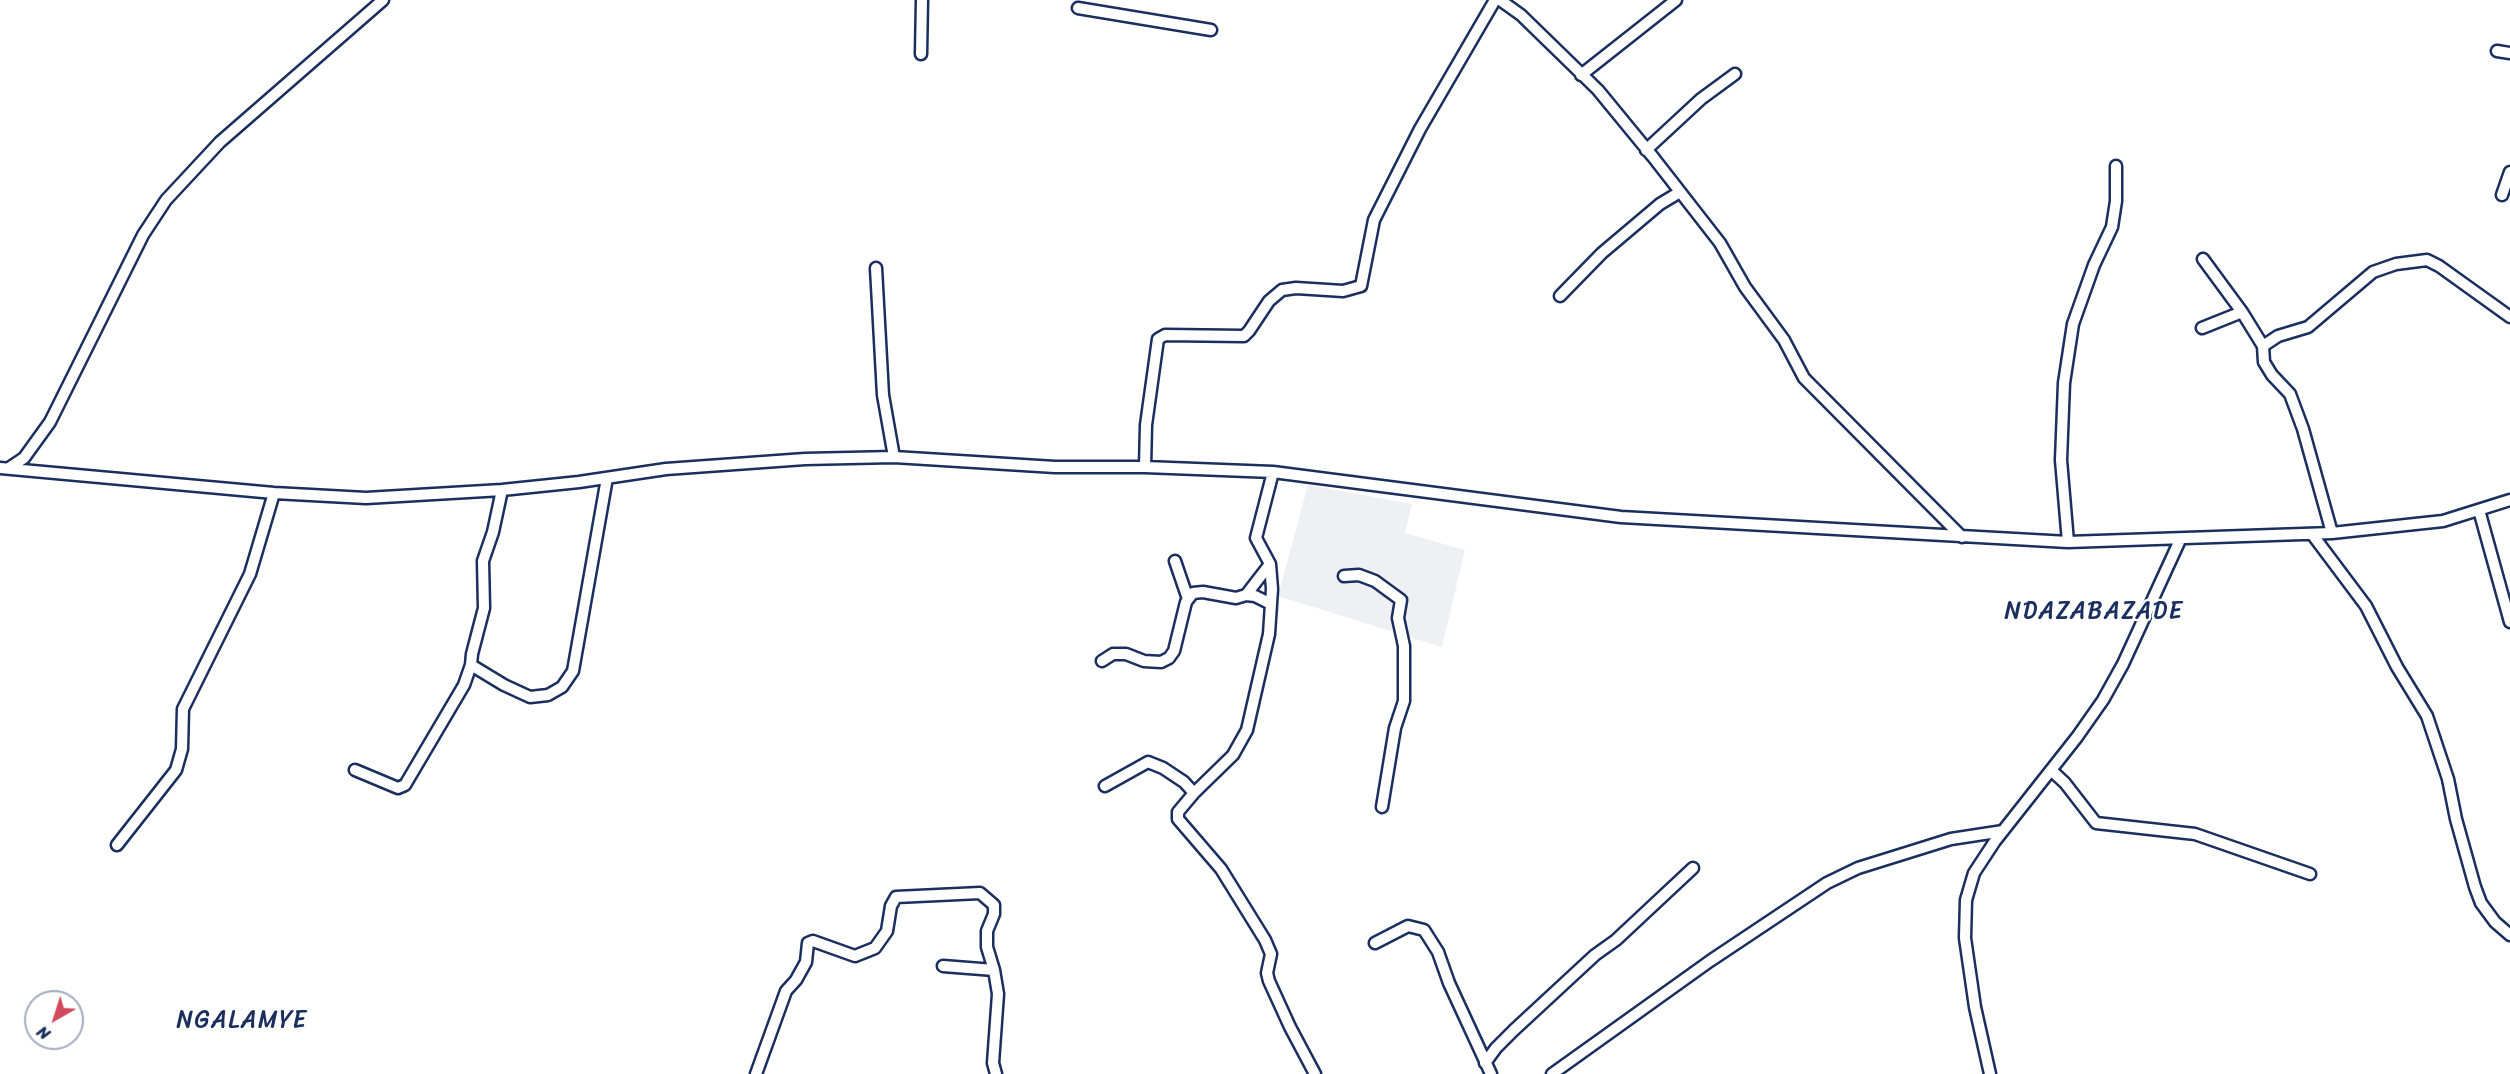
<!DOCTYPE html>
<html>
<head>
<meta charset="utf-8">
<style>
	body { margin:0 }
	#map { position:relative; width:2510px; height:1074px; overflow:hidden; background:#fff; font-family:Sriracha,sans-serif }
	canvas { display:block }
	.north { position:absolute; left:24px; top:990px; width:60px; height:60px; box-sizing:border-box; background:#fff; border:2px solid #a4acbf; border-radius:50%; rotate:219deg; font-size:16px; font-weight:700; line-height:24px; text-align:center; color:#1b2f5e }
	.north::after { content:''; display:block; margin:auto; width:21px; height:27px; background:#d1495b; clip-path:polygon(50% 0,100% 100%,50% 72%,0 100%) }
</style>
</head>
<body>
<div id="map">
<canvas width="2510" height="1074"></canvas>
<div class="north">N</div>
</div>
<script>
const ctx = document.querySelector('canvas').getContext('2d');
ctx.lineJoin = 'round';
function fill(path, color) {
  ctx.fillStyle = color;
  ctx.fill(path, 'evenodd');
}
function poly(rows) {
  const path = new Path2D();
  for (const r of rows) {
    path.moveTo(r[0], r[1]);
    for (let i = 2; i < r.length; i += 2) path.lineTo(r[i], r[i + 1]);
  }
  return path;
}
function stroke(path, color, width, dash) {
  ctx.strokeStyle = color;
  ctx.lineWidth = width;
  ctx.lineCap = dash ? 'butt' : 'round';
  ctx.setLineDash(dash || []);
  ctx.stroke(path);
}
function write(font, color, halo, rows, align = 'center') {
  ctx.font = font + ' Sriracha,sans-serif';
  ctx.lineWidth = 4.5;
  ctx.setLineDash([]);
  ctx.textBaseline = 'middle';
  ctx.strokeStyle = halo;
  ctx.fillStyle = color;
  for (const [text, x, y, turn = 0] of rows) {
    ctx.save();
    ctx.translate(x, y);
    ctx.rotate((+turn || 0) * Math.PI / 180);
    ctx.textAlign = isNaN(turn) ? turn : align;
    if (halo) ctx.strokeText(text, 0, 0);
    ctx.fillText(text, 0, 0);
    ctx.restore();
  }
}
const built = poly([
	[1308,485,1412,504,1405,533,1465,550,1442,647,1278,596]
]);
const street = poly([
	[1500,0,1521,15,1598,90,1653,157,1720,243,1745,287,1784,340,1804,378,1962,537],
	[1078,8,1211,30],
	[2497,51,2510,53],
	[921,54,922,0],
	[1581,75,1676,0],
	[1646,150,1701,99,1735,74],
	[2502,195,2510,172],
	[2203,259,2242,312,2263,346],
	[876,268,883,395,894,457],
	[1560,296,1602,253,1660,204,1680,192],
	[2202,328,2242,312],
	[1145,467,1146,425,1158,339,1165,335,1244,336,1249,331,1269,301,1282,290,1296,288,1343,291,1361,286,1374,220,1420,129,1495,0],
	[0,468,274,493,366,498,502,490,579,482,666,469,805,459,894,457,1055,467,1145,467,1273,472,1621,517,2068,542,2332,533,2443,521,2510,500],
	[9,468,24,458,50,422,143,235,166,200,220,142,383,0],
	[1273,472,1256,538,1270,564,1272,589,1269,634,1247,730,1233,755,1194,793,1178,812,1178,819,1221,869,1265,940,1271,954,1267,973,1269,981,1290,1027,1315,1074],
	[502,490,493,532,483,561,484,608,472,654,471,665,504,685,530,697,548,695,562,687,573,671,607,478],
	[2479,510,2510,622],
	[2332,533,2303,429,2290,394,2272,375,2264,362,2263,346,2278,336,2308,327,2373,272,2396,264,2427,260,2439,266,2510,317],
	[2312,534,2366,606,2397,667,2427,716,2448,779,2456,819,2475,887,2481,903,2495,922,2510,935],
	[2068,542,2061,460,2064,383,2073,324,2094,265,2112,227,2116,201,2116,166],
	[1175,561,1188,599],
	[1344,576,1359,575,1375,581,1401,600,1398,618,1404,646,1404,701,1395,728,1382,807],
	[1246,595,1255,596,1271,604],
	[1102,661,1113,654,1126,654,1144,661,1161,662,1169,658,1174,651,1186,602,1193,593,1203,592,1236,598,1246,595,1270,564],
	[355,770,398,788,405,785,464,685,471,665],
	[2051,770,2065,783,2096,823,2195,834,2310,874],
	[1105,786,1148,762,1163,768,1184,782,1194,793],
	[117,845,176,770,182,749,183,709,250,574,274,493],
	[1375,943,1408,926,1424,930,1438,952,1449,983,1491,1074],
	[943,966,994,970,998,994,993,1063,996,1074],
	[1485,1063,1496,1048,1514,1030,1595,955,1616,940,1693,868],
	[756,1074,786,991,796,980,806,962,808,943,813,941,855,956,875,948,887,931,891,906,896,897,980,893,994,905,994,914,987,931,987,947,994,970],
	[1552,1074,1710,961,1827,883,1858,868,1951,839,2003,831],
	[1990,1074,1975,1007,1965,938,1966,900,1974,873,1995,841,2077,737,2103,700,2123,664,2180,540]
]);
const quarterNames = [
	["NDAZABAZADE",2094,612],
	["NGALAMYE",242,1021]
];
fill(built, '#eff0f4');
stroke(street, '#1b2f5e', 15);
stroke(street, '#fff', 10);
ctx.letterSpacing = '1.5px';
write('24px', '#1b2f5e', '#fff', quarterNames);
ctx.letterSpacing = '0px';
</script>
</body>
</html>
